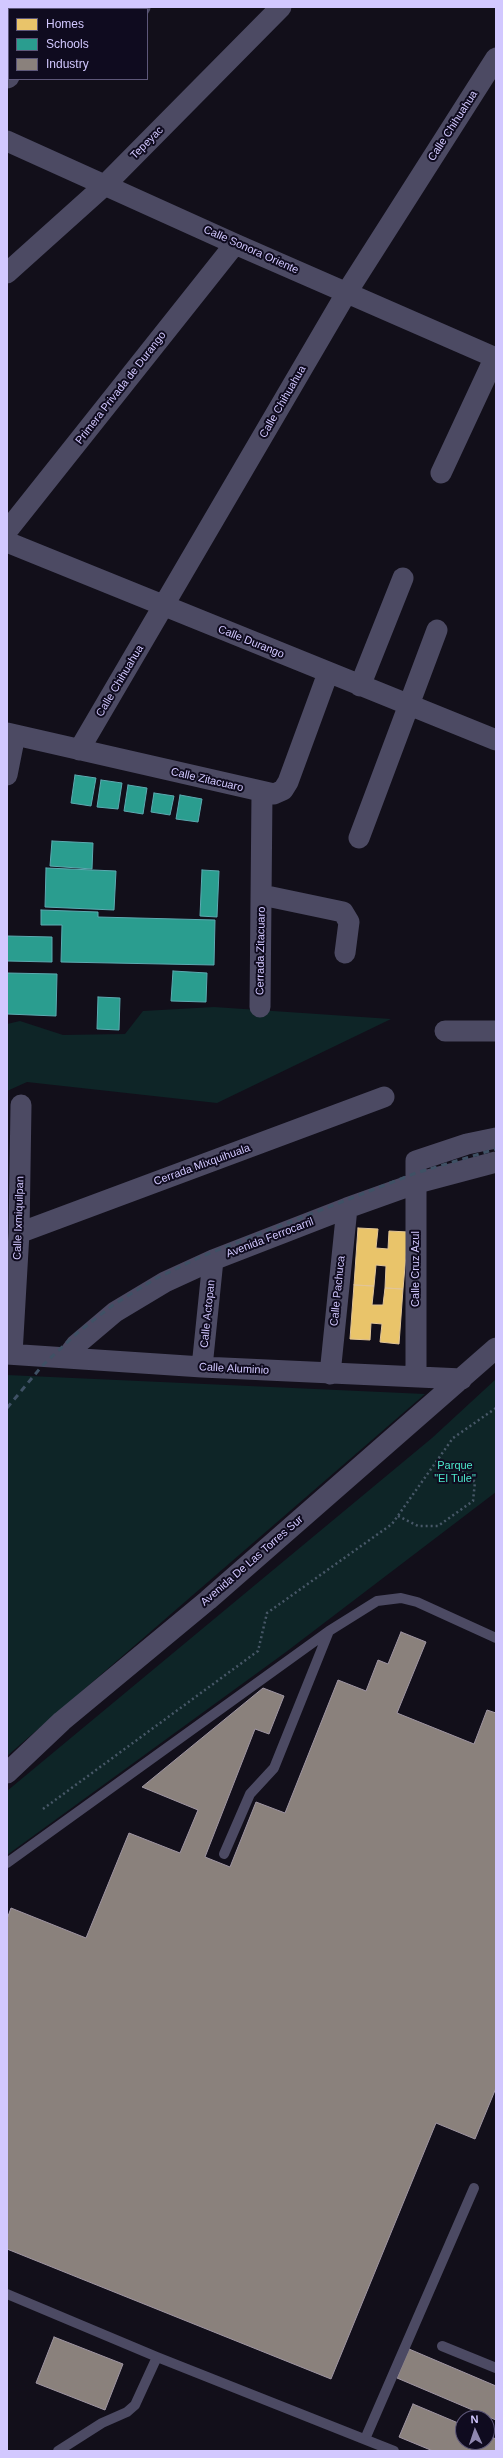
<!DOCTYPE html>
<html>
<head>
<meta charset="utf-8">
<style>
	body { margin:0 }
	#map { position:relative; width:503px; height:2458px; overflow:hidden; background:#120f1a; font-family:Helvetica,sans-serif }
	canvas { display:block }
	.frame { position:absolute; inset:0; border:8px solid #d2c8ff; pointer-events:none }
	.legend { position:absolute; left:8px; top:8px; width:140px; height:72px; box-sizing:border-box; background:#0f0b1f; border:1px solid #5d5779; margin:0; padding:5px 7px; list-style:none; font-size:12px; color:#d2c8ff }
	.legend li { display:flex; align-items:center; gap:8px; height:20px }
	.legend b { width:20px; border:1px solid #5d5779 }
	.north { position:absolute; left:455px; top:2410px; width:40px; height:40px; box-sizing:border-box; background:#0f0b1f; border:1px solid #5d5779; border-radius:50%; rotate:357deg; font-size:11px; font-weight:700; line-height:16px; text-align:center; color:#d2c8ff }
	.north::after { content:''; display:block; margin:auto; width:14px; height:18px; background:#8f87af; clip-path:polygon(50% 0,100% 100%,50% 72%,0 100%) }
</style>
</head>
<body>
<div id="map">
<canvas width="503" height="2458"></canvas>
<div class="frame"></div>
<ul class="legend">
<li><b style="height:11px;background:#e9c46a"></b>Homes</li>
<li><b style="height:11px;background:#2a9d8f"></b>Schools</li>
<li><b style="height:11px;background:#8a817c"></b>Industry</li>
</ul>
<div class="north">N</div>
</div>
<script>
const ctx = document.querySelector('canvas').getContext('2d');
ctx.lineJoin = 'round';
function fill(path, color) {
  ctx.fillStyle = color;
  ctx.fill(path, 'evenodd');
}
function poly(rows) {
  const path = new Path2D();
  for (const r of rows) {
    path.moveTo(r[0], r[1]);
    for (let i = 2; i < r.length; i += 2) path.lineTo(r[i], r[i + 1]);
  }
  return path;
}
function stroke(path, color, width, dash) {
  ctx.strokeStyle = color;
  ctx.lineWidth = width;
  ctx.lineCap = dash ? 'butt' : 'round';
  ctx.setLineDash(dash || []);
  ctx.stroke(path);
}
function write(font, color, halo, rows, align = 'center') {
  ctx.font = font + ' Helvetica,sans-serif';
  ctx.lineWidth = 4;
  ctx.setLineDash([]);
  ctx.textBaseline = 'middle';
  ctx.strokeStyle = halo;
  ctx.fillStyle = color;
  for (const [text, x, y, turn = 0] of rows) {
    ctx.save();
    ctx.translate(x, y);
    ctx.rotate((+turn || 0) * Math.PI / 180);
    ctx.textAlign = isNaN(turn) ? turn : align;
    if (halo) ctx.strokeText(text, 0, 0);
    ctx.fillText(text, 0, 0);
    ctx.restore();
  }
}
const green = poly([
	[214,1007,391,1019,217,1103,27,1082,7,1091,7,1024,20,1021,63,1035,125,1034,143,1011],
	[7,1375,425,1394,7,1756],
	[496,1379,496,1492,286,1652,7,1855,7,1791,432,1438]
]);
const homes = poly([
	[358,1228,378,1229,376,1248,388,1249,389,1231,408,1232,403,1289,385,1288,386,1266,376,1265,374,1286,354,1285,358,1228],
	[354,1285,374,1286,372,1305,383,1305,385,1288,403,1289,399,1344,380,1342,382,1324,371,1323,370,1340,350,1339,354,1285]
]);
const schools = poly([
	[75,775,96,778,91,806,71,803,75,775],
	[101,780,122,783,118,809,97,807,101,780],
	[128,785,147,788,143,814,124,811,128,785],
	[154,793,174,796,170,815,151,812,154,793],
	[180,795,202,799,198,822,176,819,180,795],
	[52,841,93,843,92,869,50,866,52,841],
	[46,868,116,871,114,910,45,907,46,868],
	[202,870,219,871,217,917,200,916,202,870],
	[41,910,98,912,98,917,215,920,214,965,61,962,62,925,41,925,41,910],
	[7,936,52,937,52,962,7,961,7,936],
	[173,971,207,973,206,1002,171,1001,173,971],
	[7,973,57,974,56,1016,7,1014,7,973],
	[98,997,120,998,119,1030,97,1029,98,997]
]);
const industry = poly([
	[401,1632,426,1642,397,1713,474,1744,487,1710,496,1713,496,2088,475,2139,436,2123,331,2379,7,2249,7,1919,11,1908,86,1938,129,1833,180,1853,198,1810,142,1787,263,1688,284,1696,269,1734,255,1729,205,1857,230,1867,256,1802,285,1813,338,1680,366,1691,378,1660,388,1664,401,1632],
	[54,2337,123,2364,105,2410,36,2383,54,2337],
	[409,2349,496,2386,496,2420,397,2378,409,2349],
	[413,2404,463,2425,463,2442,487,2442,487,2435,496,2439,496,2451,433,2451,399,2437,413,2404]
]);
const path = poly([
	[398,1516,418,1526,438,1526,473,1501,475,1482,459,1467,436,1462],
	[43,1809,258,1651,267,1613,392,1524,453,1438,496,1408]
]);
const lane = poly([
	[224,1854,250,1794,274,1768,329,1631],
	[7,1863,329,1631,377,1601,401,1598,417,1602,496,1638],
	[7,2294,157,2357,394,2451],
	[442,2346,496,2368],
	[365,2439,474,2188],
	[58,2451,102,2423,127,2412,135,2405,157,2357]
]);
const street = poly([
	[136,9,140,7],
	[7,78,9,77],
	[7,141,235,244,496,358],
	[7,273,105,185,281,7],
	[441,473,495,357],
	[7,531,235,244],
	[7,542,496,740],
	[360,686,403,578],
	[7,733,274,794,283,790,288,782,328,673],
	[79,750,347,292,496,58],
	[7,775,15,735],
	[359,838,437,630],
	[262,895,343,912,349,922,345,953],
	[260,1007,262,793],
	[445,1031,496,1031],
	[19,1233,384,1097],
	[7,1354,202,1367,462,1379],
	[12,1354,19,1233,21,1105],
	[67,1357,76,1345,115,1312,165,1282,213,1260,347,1208,417,1183,496,1162],
	[202,1367,213,1260],
	[330,1374,347,1208],
	[416,1377,416,1161,467,1144,496,1138],
	[7,1773,62,1721,208,1600,496,1348]
]);
const rail = poly([
	[7,1408,42,1366,76,1334,113,1305,155,1279,200,1257,416,1173,496,1149]
]);
const streetNames = [
	["Calle Chihuahua",453,126,-57],
	["Tepeyac",147,143,-45],
	["Calle Sonora Oriente",251,250,24],
	["Primera Privada de Durango",121,388,-52],
	["Calle Chihuahua",283,402,-60],
	["Calle Durango",251,642,22],
	["Calle Chihuahua",120,681,-59],
	["Calle Zitacuaro",207,780,13],
	["Cerrada Zitacuaro",261,951,-89],
	["Cerrada Mixquihuala",202,1165,-20],
	["Calle Ixmiquilpan",19,1218,-88],
	["Avenida Ferrocarril",270,1238,-21],
	["Calle Cruz Azul",416,1269,-90],
	["Calle Pachuca",338,1291,-84],
	["Calle Actopan",208,1314,-84],
	["Calle Aluminio",234,1369,3],
	["Avenida De Las Torres Sur",252,1561,-41]
];
const parkNames = [
	["Parque",455,1466],
	["\"El Tule\"",455,1479]
];
fill(green, '#0e2527');
fill(homes, '#e9c46a');
stroke(homes, '#e2c597', 1);
fill(schools, '#2a9d8f');
stroke(schools, '#5caab1', 1);
fill(industry, '#8a817c');
stroke(industry, '#a096a3', 1);
stroke(path, '#485868', 2.5, [2, 3]);
stroke(lane, '#4c4a63', 10);
stroke(street, '#4c4a63', 21);
stroke(rail, '#3f5165', 3, [6, 5]);
write('11px', '#d2c8ff', '#0f0b1f', streetNames);
write('11px', '#4ce7ca', '#0f0b1f', parkNames);
</script>
</body>
</html>
